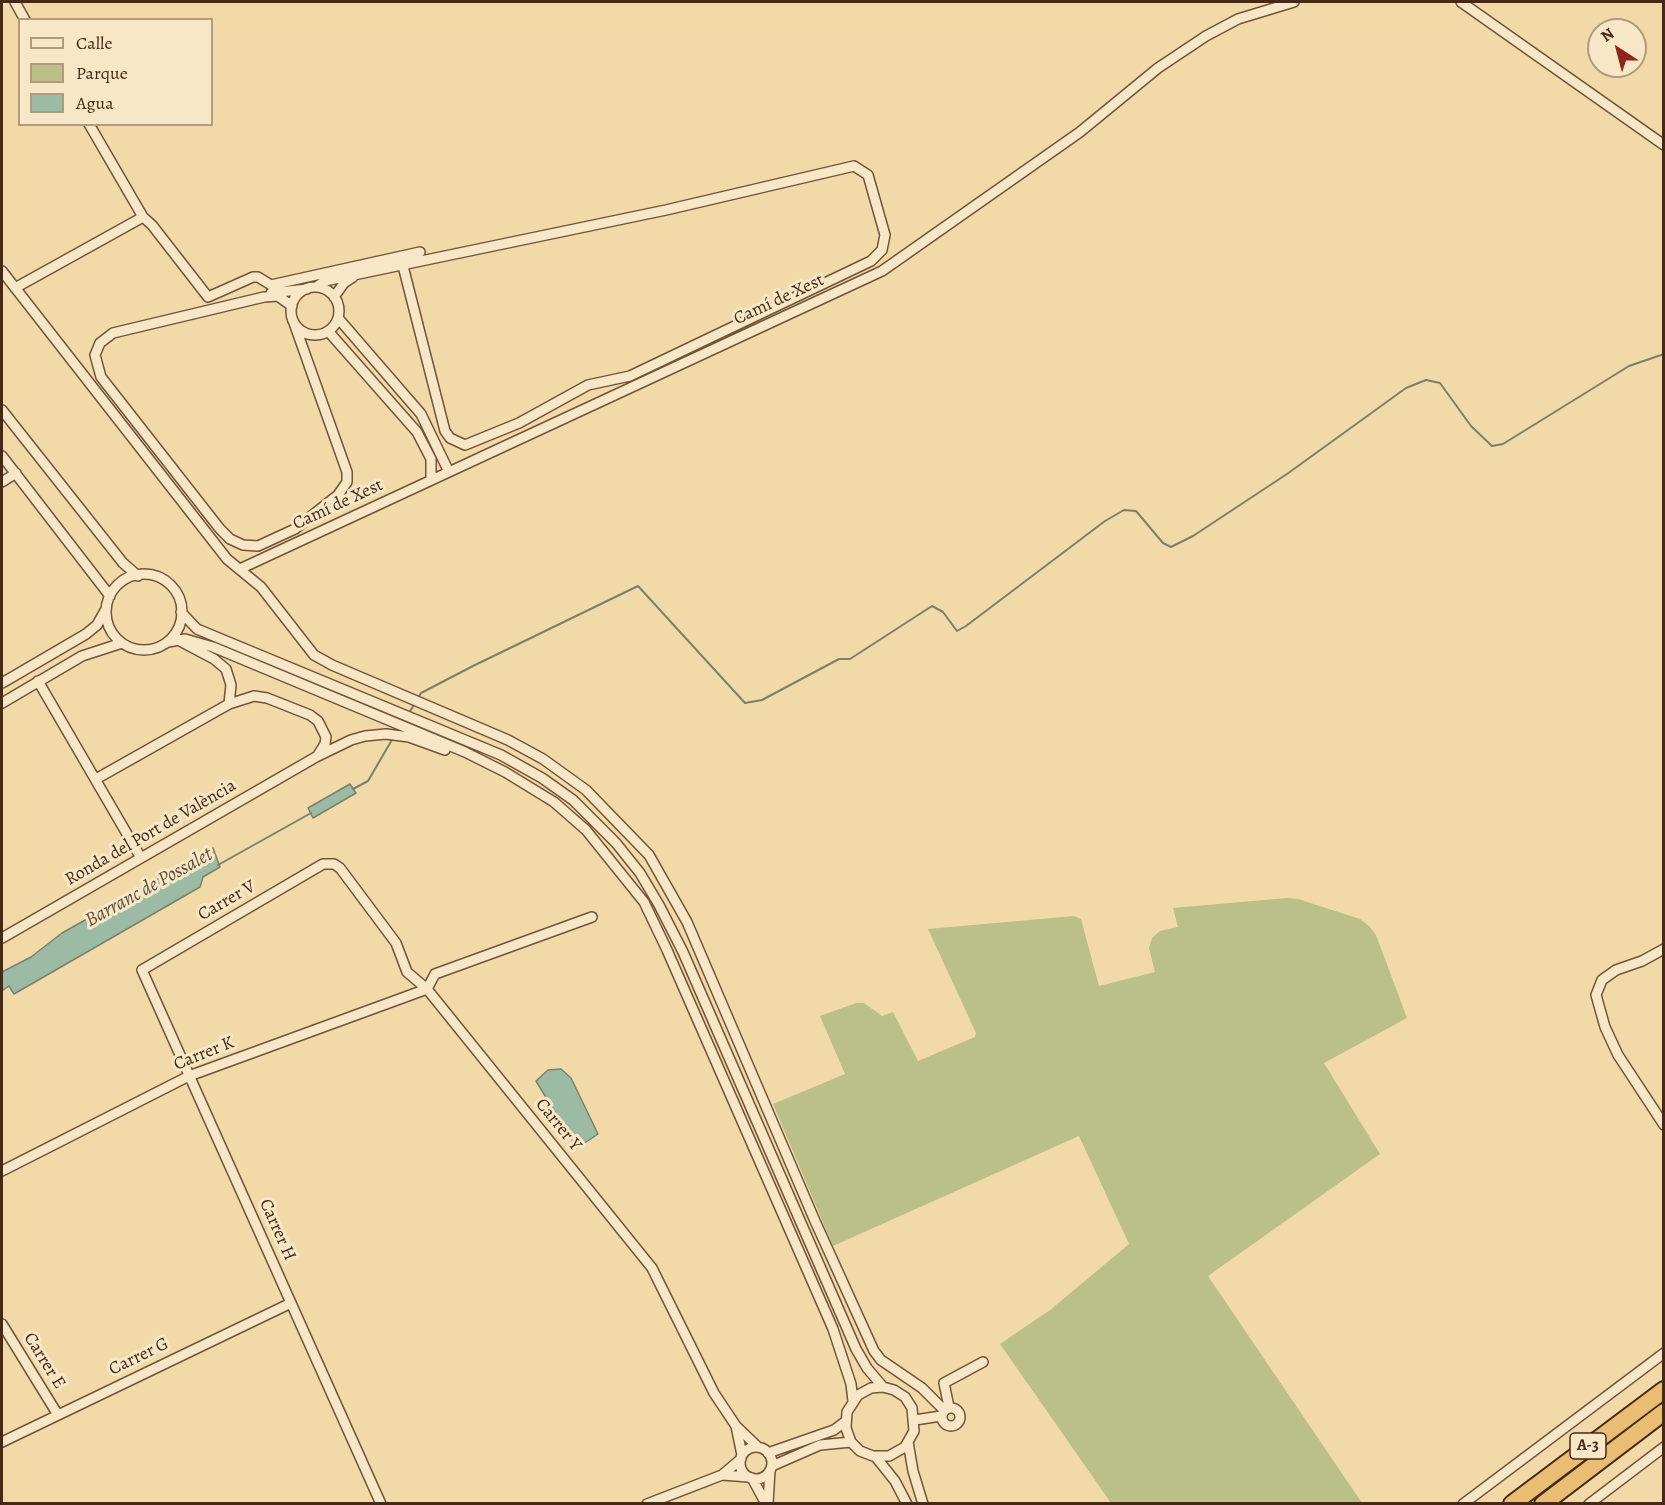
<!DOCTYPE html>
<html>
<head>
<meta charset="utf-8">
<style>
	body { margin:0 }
	#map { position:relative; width:1665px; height:1505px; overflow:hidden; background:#f2daa8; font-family:Alegreya,serif }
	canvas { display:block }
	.frame { position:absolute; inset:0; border:3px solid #462816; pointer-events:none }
	.legend { position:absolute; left:18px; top:18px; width:195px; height:108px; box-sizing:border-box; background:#f7e7c6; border:2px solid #b09b80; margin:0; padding:8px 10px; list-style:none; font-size:18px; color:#462816 }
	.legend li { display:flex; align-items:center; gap:12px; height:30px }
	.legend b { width:30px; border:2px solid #b09b80 }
	.north { position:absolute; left:1587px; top:18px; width:60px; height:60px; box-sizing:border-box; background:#f7e7c6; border:2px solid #b09b80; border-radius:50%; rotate:324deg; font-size:16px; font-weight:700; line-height:24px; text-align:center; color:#462816 }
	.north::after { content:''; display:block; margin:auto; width:21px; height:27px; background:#8f2418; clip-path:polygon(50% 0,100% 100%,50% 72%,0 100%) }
</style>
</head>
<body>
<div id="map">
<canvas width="1665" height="1505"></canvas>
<div class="frame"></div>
<ul class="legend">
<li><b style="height:8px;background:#f7e7c6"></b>Calle</li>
<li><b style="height:16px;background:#bac088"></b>Parque</li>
<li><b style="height:16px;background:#9cbba5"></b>Agua</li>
</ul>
<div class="north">N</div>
</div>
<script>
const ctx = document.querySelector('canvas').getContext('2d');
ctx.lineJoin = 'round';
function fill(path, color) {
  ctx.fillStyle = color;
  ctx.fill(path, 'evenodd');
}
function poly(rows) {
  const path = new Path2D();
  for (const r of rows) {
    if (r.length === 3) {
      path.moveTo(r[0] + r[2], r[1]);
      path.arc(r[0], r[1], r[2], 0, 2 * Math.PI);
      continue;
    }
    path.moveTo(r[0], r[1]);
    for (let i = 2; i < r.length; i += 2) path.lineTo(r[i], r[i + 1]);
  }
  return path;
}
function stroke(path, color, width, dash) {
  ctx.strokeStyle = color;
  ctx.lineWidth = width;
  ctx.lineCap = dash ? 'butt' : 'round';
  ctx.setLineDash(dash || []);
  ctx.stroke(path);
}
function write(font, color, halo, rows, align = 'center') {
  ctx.font = font + ' Alegreya,serif';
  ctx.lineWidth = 6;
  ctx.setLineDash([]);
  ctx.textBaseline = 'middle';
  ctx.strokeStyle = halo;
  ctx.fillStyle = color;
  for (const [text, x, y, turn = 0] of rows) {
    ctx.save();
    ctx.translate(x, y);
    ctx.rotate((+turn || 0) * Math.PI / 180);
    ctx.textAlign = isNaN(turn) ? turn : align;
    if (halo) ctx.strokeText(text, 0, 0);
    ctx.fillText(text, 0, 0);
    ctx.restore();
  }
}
const green = poly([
	[1287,898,1298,899,1360,919,1369,926,1376,935,1407,1018,1324,1063,1380,1154,1208,1276,1362,1503,1111,1503,1000,1344,1050,1310,1129,1244,1079,1136,833,1246,773,1104,845,1074,820,1016,856,1003,864,1003,882,1016,893,1012,918,1061,975,1037,976,1033,928,929,1074,916,1081,919,1099,986,1155,972,1149,948,1152,938,1160,931,1178,927,1173,908]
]);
const water = poly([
	[350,784,356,793,313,818,308,808,350,784],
	[213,848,220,867,203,877,200,887,14,994,9,986,2,991,2,972,31,957,62,933,213,848],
	[561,1069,571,1078,598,1134,577,1148,536,1081,548,1070,561,1069]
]);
const stream = poly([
	[418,698,421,693,473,666,638,586,745,703,762,700,839,659,850,659,932,606,943,612,957,631,966,626,1105,521,1124,510,1136,511,1163,543,1171,547,1193,536,1287,474,1406,388,1426,380,1440,383,1471,426,1492,446,1503,444,1629,366,1664,354],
	[409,713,415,703],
	[353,789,368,781,393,738],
	[218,865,311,813]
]);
const street = poly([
	[15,2,25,20],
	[1461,2,1664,145],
	[143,217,152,225,208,297,253,277,258,277,271,285,420,252],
	[2,271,227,559,261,587,314,655,332,665,508,740,543,759,586,790,649,855,687,922,815,1221,874,1351,881,1360,922,1388,944,1410],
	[316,287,325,281,666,210,854,166,868,175,885,235,882,250,871,261,630,376,588,385,519,423,465,445,450,438,445,431,403,266],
	[315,311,24],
	[15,288,143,217,89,124],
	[271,293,307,289],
	[334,297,344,283,353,277],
	[292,306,278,296,264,297,113,333,100,343,95,355,101,377,220,529,230,539,243,545,258,546,295,529,338,495,347,482,347,472,294,323],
	[338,318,421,414,449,472],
	[328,331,417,432,431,459,431,480],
	[2,410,123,563,138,576],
	[2,456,110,596],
	[2,482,16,473],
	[242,568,882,271,1080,132,1158,68,1206,36,1238,19,1294,2],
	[144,612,38],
	[181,612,197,629,501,755,542,778,573,800,616,843,640,873,659,905,683,952,856,1349,867,1368,883,1387,894,1390,905,1397,912,1408,914,1431,905,1447,889,1456,873,1456,860,1451,851,1442,846,1428,847,1412,858,1395,871,1388,883,1387],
	[180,641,214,659,226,669,231,685,229,704],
	[168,642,185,639,213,647,465,752,505,772,554,802,586,830,644,902,667,950,833,1329,851,1384,853,1401],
	[38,681,141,858],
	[2,683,86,634,97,625,106,609],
	[2,703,82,656,122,643],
	[96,779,229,704,254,696,267,698,310,715,318,721,326,737,325,744,318,755],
	[2,938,316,757,351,740,365,736,386,734,409,737,445,750],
	[1664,949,1642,961,1616,970,1602,980,1596,995,1605,1027,1618,1055,1664,1125],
	[427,989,435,974,592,917],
	[2,1171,189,1076,427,989],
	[2,1324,58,1415],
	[949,1407,944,1383,983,1362],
	[951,1417,9],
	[915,1420,941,1416],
	[2,1442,291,1303],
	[908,1442,913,1471,923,1504],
	[756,1463,16],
	[768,1453,834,1430,846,1421],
	[742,1455,736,1426,758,1447],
	[875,1456,895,1481,907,1504],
	[741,1459,722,1475,749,1477],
	[772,1466,820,1445,851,1442],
	[752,1478,766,1504],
	[381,1504,142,970,323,864,334,864,340,868,396,943,407,972,427,989,652,1268,714,1393,736,1426],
	[647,1504,722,1475],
	[768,1504,770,1470],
	[1463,1504,1664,1353],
	[1589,1504,1664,1447]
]);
const highway = poly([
	[1512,1504,1664,1390],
	[1543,1504,1664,1412]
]);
const shields = [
	[1588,1446,36]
];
const shieldNames = [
	["A-3",1588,1446]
];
const streetNames = [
	["Camí de Xest",779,300,-25],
	["Camí de Xest",338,505,-25],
	["Ronda del Port de València",151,833,-30],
	["Carrer V",227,901,-30],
	["Carrer K",204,1054,-22],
	["Carrer Y",558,1125,51],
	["Carrer H",277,1230,66],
	["Carrer G",139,1357,-26],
	["Carrer E",44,1361,58]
];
const waterNames = [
	["Barranc de Possalet",149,888,-29]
];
fill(green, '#bac088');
fill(water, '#9cbba5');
stroke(water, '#7a806c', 1.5);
stroke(stream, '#7a806c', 2);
stroke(street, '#71543a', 12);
stroke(highway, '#462816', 20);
stroke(street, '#f7e7c6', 9);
stroke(highway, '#e9bd74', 16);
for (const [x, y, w] of shields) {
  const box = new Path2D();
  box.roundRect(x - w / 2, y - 13, w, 26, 4.5);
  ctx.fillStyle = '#f7e7c6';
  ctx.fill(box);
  stroke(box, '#462816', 1.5);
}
write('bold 16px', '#462816', null, shieldNames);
write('18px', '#462816', '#f7e7c6', streetNames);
write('italic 20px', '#5c4d3a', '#f7e7c6', waterNames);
</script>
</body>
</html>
